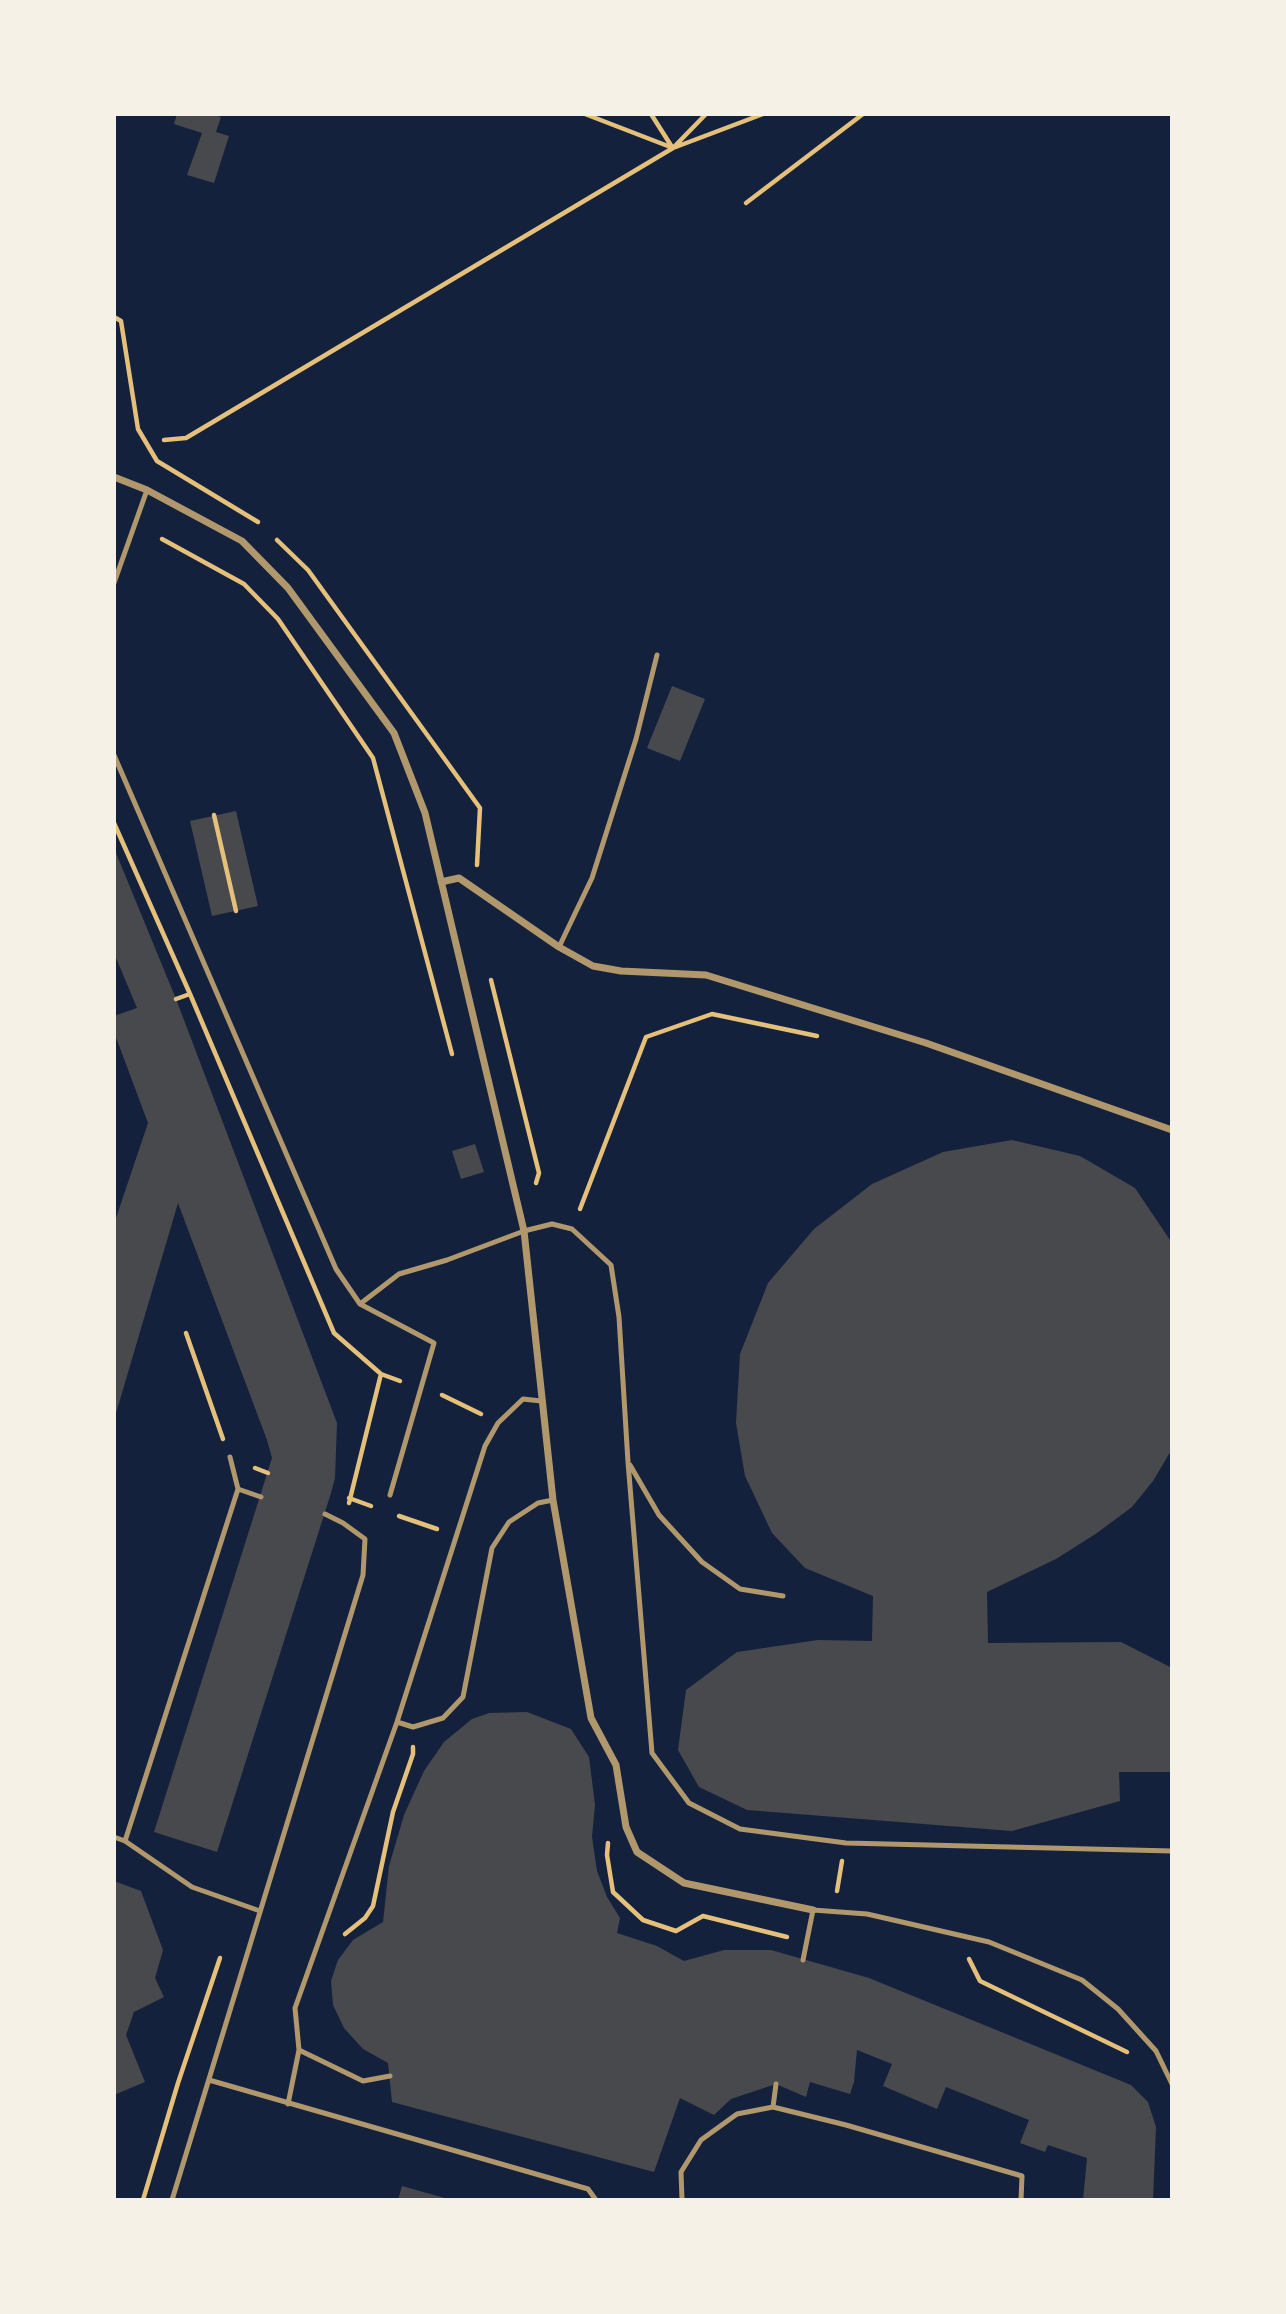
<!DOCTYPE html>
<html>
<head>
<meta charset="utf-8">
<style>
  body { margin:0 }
  #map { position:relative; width:1286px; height:2314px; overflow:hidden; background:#14213d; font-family:Roboto,sans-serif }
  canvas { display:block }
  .frame { position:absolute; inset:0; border:116px solid #f6f1e7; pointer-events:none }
</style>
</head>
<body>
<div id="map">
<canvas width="1286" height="2314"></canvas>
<div class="frame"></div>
</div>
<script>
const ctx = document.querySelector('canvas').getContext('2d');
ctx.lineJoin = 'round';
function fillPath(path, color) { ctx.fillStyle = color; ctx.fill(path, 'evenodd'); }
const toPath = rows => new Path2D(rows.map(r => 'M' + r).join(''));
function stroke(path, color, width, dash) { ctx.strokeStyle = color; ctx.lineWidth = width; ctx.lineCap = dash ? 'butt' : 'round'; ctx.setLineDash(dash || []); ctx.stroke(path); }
fillPath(toPath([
  [177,114,210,114,221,117,216,132,229,136,214,183,187,175,202,133,174,124],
  [672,686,705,699,680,761,647,748],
  [236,811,258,906,212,916,190,821],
  [114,848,176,999,337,1423,335,1478,331,1493,217,1852,154,1832,272,1458,267,1440,178,1203,114,1420,114,1224,148,1123,114,1032,114,1016,137,1008,114,953],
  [1012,1140,1080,1156,1135,1188,1170,1240,1172,1247,1172,1449,1153,1481,1132,1507,1097,1533,1056,1559,987,1592,988,1643,1121,1642,1172,1668,1172,1772,1119,1772,1120,1801,1012,1831,747,1810,699,1787,678,1750,686,1690,737,1652,818,1640,872,1641,873,1596,805,1568,772,1533,745,1476,736,1423,740,1354,768,1283,814,1229,872,1184,943,1152],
  [475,1144,484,1172,461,1179,452,1151],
  [527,1712,571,1729,589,1757,595,1805,592,1837,597,1871,607,1897,620,1918,617,1933,657,1946,684,1961,724,1950,771,1950,869,1978,1131,2085,1148,2102,1156,2127,1153,2200,1083,2200,1087,2158,1048,2145,1045,2152,1020,2143,1029,2120,946,2087,937,2109,883,2086,892,2064,857,2050,854,2082,850,2094,810,2082,806,2097,776,2084,731,2099,714,2115,680,2098,654,2172,392,2102,388,2063,363,2049,344,2028,333,2005,331,1981,338,1960,353,1940,383,1922,389,1866,404,1815,424,1771,444,1742,472,1719,489,1713],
  [114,1881,141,1891,163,1950,155,1978,164,1997,134,2012,126,2035,145,2082,114,2095],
  [402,2186,448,2199,448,2200,398,2200]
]), '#48494c');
stroke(toPath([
  [585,114,673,148,763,114],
  [651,114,672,147],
  [746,203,863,114],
  [114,317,121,321,138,429,157,461,258,522],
  [164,440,186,438,673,148,706,114],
  [162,539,244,584,278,619,373,758,452,1054],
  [277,540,308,570,480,808,477,865],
  [214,815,236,911],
  [114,823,190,994,334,1333,381,1374,349,1503],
  [491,980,539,1173,536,1183],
  [176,999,190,994],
  [580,1209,646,1037,712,1014,817,1036],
  [186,1333,223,1439],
  [381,1374,400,1381],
  [442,1395,481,1414],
  [255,1468,268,1473],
  [349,1498,371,1506],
  [399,1516,437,1529],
  [608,1843,607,1855,613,1892,643,1920,676,1931,703,1916,787,1937],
  [837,1891,842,1861],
  [345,1934,365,1918,373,1906,393,1812,413,1754,413,1747],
  [969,1959,980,1981,1127,2052],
  [143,2200,178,2083,220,1958]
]), '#e5c07b', 4.5);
stroke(toPath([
  [114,583,147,490],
  [114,755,336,1269,360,1304,434,1343,390,1495],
  [559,947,592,878,636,739,657,655],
  [360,1304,399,1274,447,1260,524,1231,552,1224,572,1229,611,1265,619,1317,628,1462,652,1753,689,1803,740,1829,846,1843,1172,1851],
  [230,1457,238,1489,261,1497],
  [630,1465,659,1515,702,1562,740,1589,783,1596],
  [397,1722,413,1727,443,1718,463,1697,492,1548,509,1522,538,1503,553,1500],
  [114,1837,125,1841,192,1887,260,1911],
  [125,1841,238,1489],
  [803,1960,813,1910,867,1914,989,1942,1082,1980,1118,2009,1156,2051,1172,2084],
  [390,2076,363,2081,299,2050,295,2008,397,1722,485,1446,498,1423,523,1399,541,1401],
  [209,2080,588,2189,596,2200],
  [288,2104,299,2050],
  [773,2107,776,2084],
  [172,2200,363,1575,365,1539,343,1523,325,1514],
  [682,2200,681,2172,701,2140,737,2114,773,2107,846,2125,1022,2176,1021,2200]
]), '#b1986c', 5);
stroke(toPath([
  [114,477,147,490,242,541,288,588,394,733,425,813,524,1231,553,1500,591,1718,616,1765,626,1827,637,1852,684,1883,813,1910],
  [441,882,459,878,559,947,593,966,621,971,706,975,926,1043,1172,1130]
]), '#b1986c', 7);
</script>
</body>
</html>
